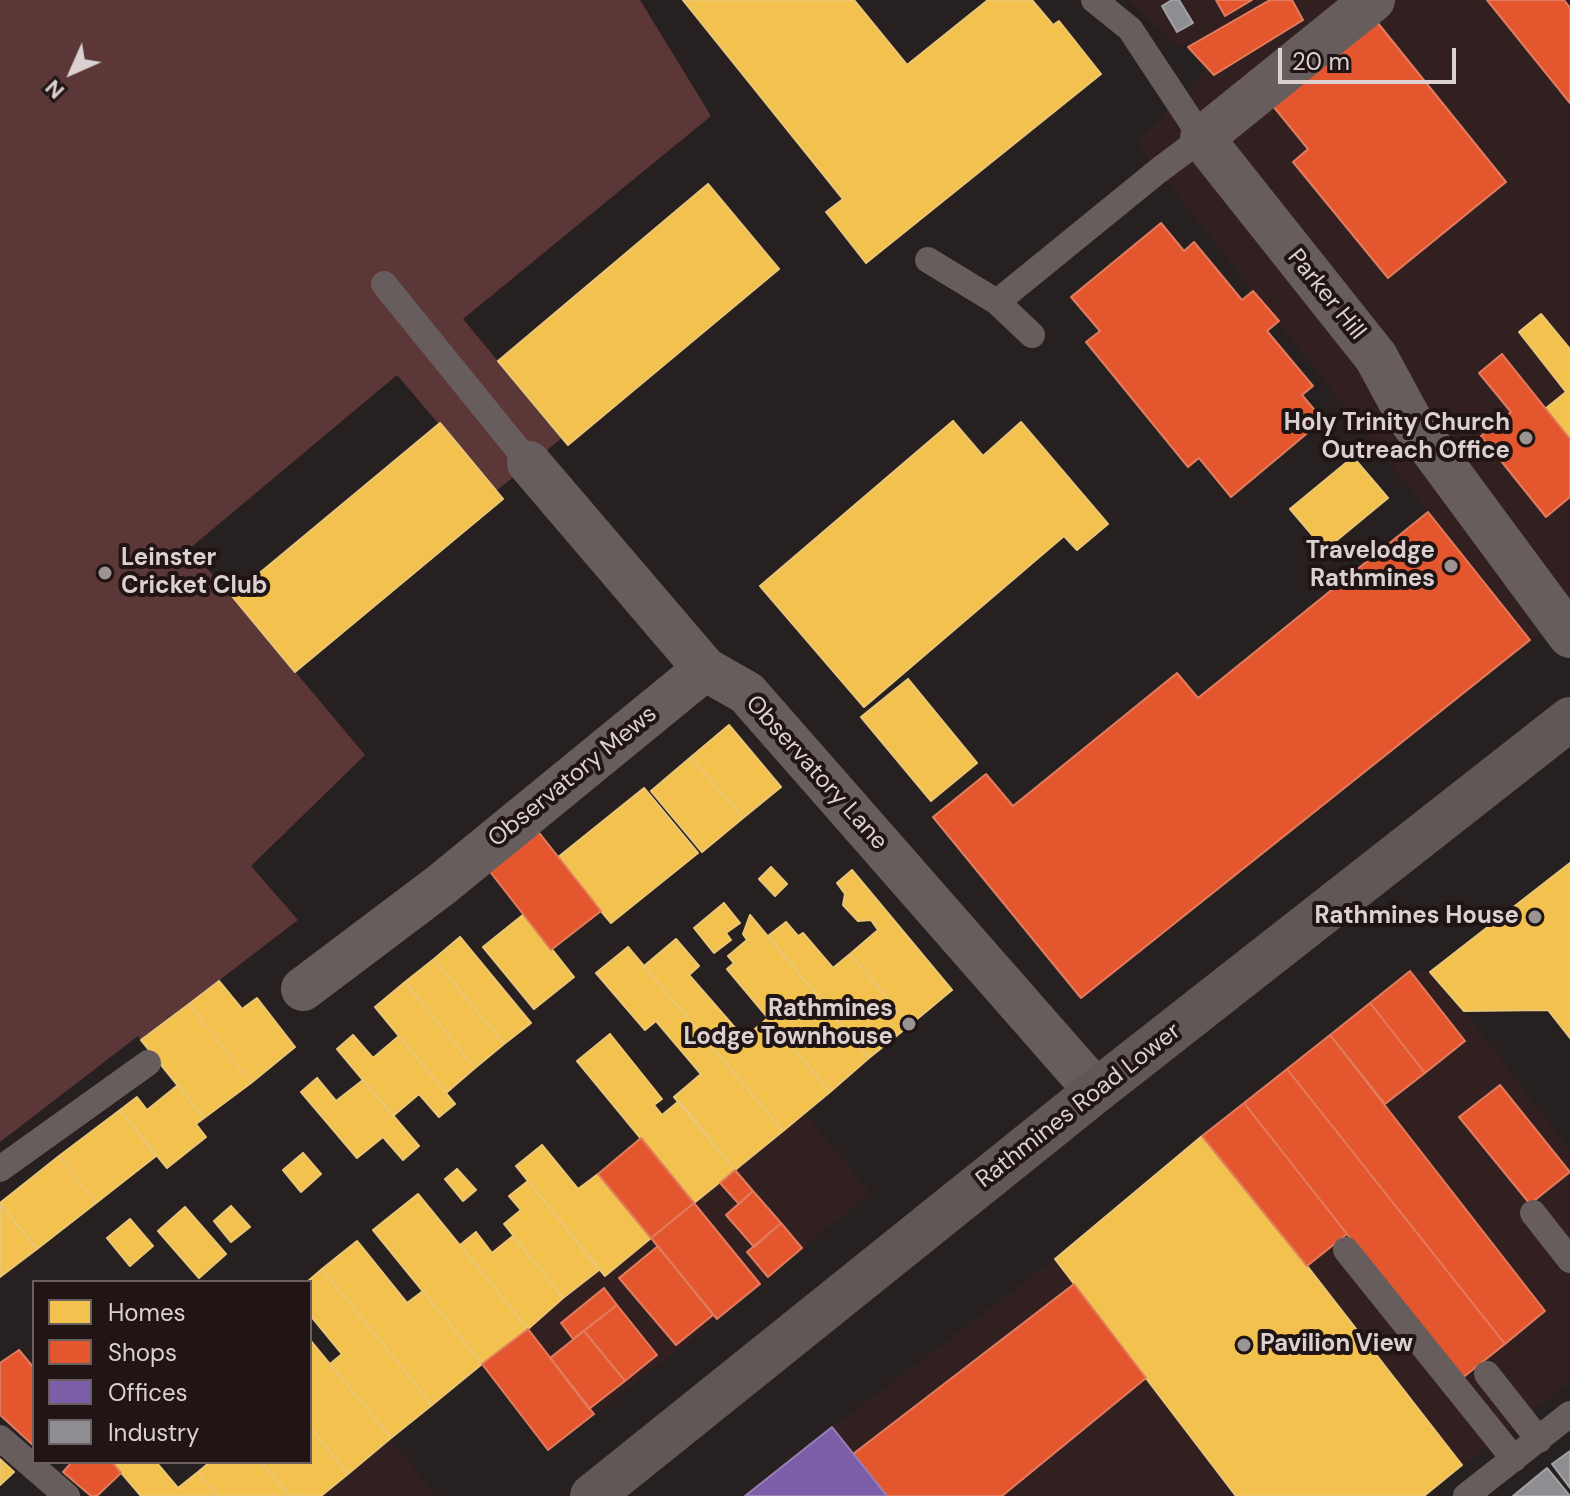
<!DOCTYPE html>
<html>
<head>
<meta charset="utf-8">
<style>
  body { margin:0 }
  #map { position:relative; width:1570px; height:1496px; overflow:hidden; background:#272020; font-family:"DM Sans",sans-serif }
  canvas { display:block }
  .legend { position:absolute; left:32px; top:1280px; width:280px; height:184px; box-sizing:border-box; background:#201414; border:2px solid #6b6060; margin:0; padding:10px 14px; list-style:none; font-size:24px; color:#dbd1d1 }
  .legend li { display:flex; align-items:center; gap:16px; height:40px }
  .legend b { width:40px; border:2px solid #6b6060 }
  .north { position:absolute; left:32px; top:32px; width:80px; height:80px; -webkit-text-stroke:6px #201414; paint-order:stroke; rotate:225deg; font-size:22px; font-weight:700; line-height:32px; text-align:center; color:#dbd1d1 }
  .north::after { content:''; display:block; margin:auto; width:28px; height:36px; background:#dbd1d1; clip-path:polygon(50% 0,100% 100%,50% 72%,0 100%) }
  .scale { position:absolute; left:1278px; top:48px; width:178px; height:36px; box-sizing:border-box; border:4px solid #dbd1d1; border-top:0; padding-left:10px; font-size:24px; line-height:28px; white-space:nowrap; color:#dbd1d1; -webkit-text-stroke:6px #201414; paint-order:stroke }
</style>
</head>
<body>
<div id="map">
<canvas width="1570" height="1496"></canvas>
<ul class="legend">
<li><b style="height:22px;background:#f2c14e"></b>Homes</li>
<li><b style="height:22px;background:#e4572e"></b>Shops</li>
<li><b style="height:22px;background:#7b5ea7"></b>Offices</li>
<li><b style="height:22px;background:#8d8d92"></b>Industry</li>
</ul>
<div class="north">N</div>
<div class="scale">20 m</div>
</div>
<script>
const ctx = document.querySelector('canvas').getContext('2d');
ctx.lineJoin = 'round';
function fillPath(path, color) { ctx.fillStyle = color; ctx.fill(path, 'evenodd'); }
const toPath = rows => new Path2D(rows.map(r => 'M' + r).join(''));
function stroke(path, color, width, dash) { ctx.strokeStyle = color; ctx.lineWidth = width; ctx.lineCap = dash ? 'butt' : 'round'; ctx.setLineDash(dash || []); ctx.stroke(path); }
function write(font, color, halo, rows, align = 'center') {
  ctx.font = font + ' "DM Sans",sans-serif'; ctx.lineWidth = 8; ctx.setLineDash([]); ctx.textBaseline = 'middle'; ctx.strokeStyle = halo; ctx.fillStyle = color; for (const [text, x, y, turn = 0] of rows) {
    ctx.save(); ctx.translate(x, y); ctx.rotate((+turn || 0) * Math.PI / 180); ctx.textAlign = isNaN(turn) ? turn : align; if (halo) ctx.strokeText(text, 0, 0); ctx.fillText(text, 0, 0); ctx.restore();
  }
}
fillPath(toPath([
  [1127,0,1570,0,1570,615,1530,640,1158,171,1137,142,1208,69,1188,47,1187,40,1179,48],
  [1410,971,1430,972,1464,1011,1570,1150,1570,1382,1424,1496,746,1496,832,1427,1055,1259,1202,1136],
  [753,1050,870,1193,717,1319,548,1450,423,1291,552,1211,516,1166,542,1145,579,1189],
  [310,1340,436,1496,141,1496,112,1462,156,1462,178,1488,210,1462,310,1462]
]), '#322020');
fillPath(toPath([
  [0,0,640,0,711,116,463,319,562,438,496,491,397,375,189,549,232,596,365,755,251,866,298,920,141,1040,138,1036,0,1142]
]), '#5c3738');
const homes = toPath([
  [683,0,854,0,907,65,988,0,1032,0,1053,25,1059,21,1101,74,866,263,826,212,843,199,683,0],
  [708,184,779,269,568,445,498,361,708,184],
  [1541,314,1570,349,1570,439,1545,409,1566,392,1519,332,1541,314],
  [953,421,983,456,1021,422,1108,524,1077,550,1064,536,864,707,760,586,953,421],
  [440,423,503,499,295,672,232,596,440,423],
  [1353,457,1388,498,1325,550,1290,509,1353,457],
  [908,679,977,763,931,801,861,717,908,679],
  [729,725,781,787,743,818,691,757,729,725],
  [691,757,743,818,702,852,651,791,691,757],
  [644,788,698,853,611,923,557,858,644,788],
  [1570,863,1570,1038,1548,1010,1464,1011,1430,972,1570,863],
  [771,867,787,884,775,896,759,879,771,867],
  [852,870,952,990,910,1025,850,954,878,930,871,920,858,921,843,905,845,894,837,883,852,870],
  [724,903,740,923,726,933,731,940,714,953,694,928,724,903],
  [524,914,574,977,534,1009,483,947,524,914],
  [750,915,869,1058,830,1092,727,969,734,963,728,956,747,940,743,934,750,915],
  [786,922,798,936,803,933,833,968,850,954,910,1025,869,1058,768,936,786,922],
  [460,937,531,1023,504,1044,434,959,460,937],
  [676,939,699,966,689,975,744,1038,768,1018,830,1092,783,1131,644,966,676,939],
  [628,947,783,1131,735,1170,674,1097,701,1074,656,1021,645,1030,596,973,628,947],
  [434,959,504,1044,475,1068,405,982,434,959],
  [219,981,242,1009,257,998,295,1047,251,1083,189,1004,219,981],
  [405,982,475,1068,446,1093,375,1007,405,982],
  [189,1004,251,1083,204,1118,141,1040,189,1004],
  [610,1034,662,1099,654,1105,662,1115,679,1101,735,1170,694,1203,577,1061,610,1034],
  [353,1035,373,1058,399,1036,455,1104,439,1117,419,1094,393,1116,337,1049,353,1035],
  [317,1078,336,1101,363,1080,419,1146,403,1160,383,1137,357,1158,301,1092,317,1078],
  [178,1085,204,1118,196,1124,206,1137,167,1168,120,1110,137,1097,147,1110,178,1085],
  [120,1110,156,1156,96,1203,59,1156,120,1110],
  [1202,1136,1307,1266,1462,1465,1424,1496,1236,1496,1055,1259,1202,1136],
  [542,1145,578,1189,598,1174,651,1238,605,1276,516,1166,542,1145],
  [303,1153,321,1174,301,1192,283,1170,303,1153],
  [59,1156,96,1203,37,1249,0,1203,59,1156],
  [457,1169,476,1190,463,1201,445,1179,457,1169],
  [528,1181,599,1270,563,1298,504,1224,521,1210,509,1196,528,1181],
  [418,1194,528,1329,482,1364,373,1230,418,1194],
  [0,1204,37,1249,0,1277,0,1204],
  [231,1206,250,1227,231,1242,214,1221,231,1206],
  [185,1207,226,1254,199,1278,158,1231,185,1207],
  [130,1219,153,1246,130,1266,107,1238,130,1219],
  [476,1232,492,1253,513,1236,563,1298,528,1329,460,1245,476,1232],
  [357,1241,407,1303,423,1291,482,1364,432,1405,322,1269,357,1241],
  [322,1269,432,1405,391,1438,330,1364,342,1354,310,1315,310,1282,307,1282,322,1269],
  [310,1340,391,1438,348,1474,310,1427,310,1340],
  [310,1427,348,1474,321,1496,290,1496,261,1462,310,1462,310,1427],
  [0,1459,14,1472,0,1485,0,1459],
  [112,1462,156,1462,178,1488,198,1472,217,1496,141,1496,112,1462],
  [210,1462,261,1462,290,1496,217,1496,198,1472,210,1462]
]);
fillPath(homes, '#f2c14e');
stroke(homes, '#ebc675', 2);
const shops = toPath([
  [1216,0,1252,0,1225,16,1216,0],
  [1270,0,1292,0,1303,20,1214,75,1188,47,1270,0],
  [1487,0,1564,0,1570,8,1570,103,1487,0],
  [1377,22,1506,182,1388,278,1293,162,1308,149,1273,106,1377,22],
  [1161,223,1184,251,1194,242,1242,300,1253,291,1279,321,1267,331,1313,386,1302,395,1323,420,1231,497,1199,458,1188,467,1086,342,1100,331,1071,297,1161,223],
  [1502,354,1570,439,1570,497,1546,517,1481,436,1511,412,1479,373,1502,354],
  [1428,512,1530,640,1081,998,933,817,986,774,1013,806,1177,673,1198,698,1428,512],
  [533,825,601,911,551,950,484,864,533,825],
  [1410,971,1465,1041,1425,1073,1370,1003,1410,971],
  [1370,1003,1425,1073,1385,1104,1330,1035,1370,1003],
  [1330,1035,1545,1311,1505,1344,1287,1069,1330,1035],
  [1287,1069,1505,1344,1461,1379,1244,1103,1287,1069],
  [1500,1085,1570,1172,1530,1204,1459,1117,1500,1085],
  [1244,1103,1347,1234,1307,1266,1202,1136,1244,1103],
  [641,1138,694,1203,651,1238,598,1174,641,1138],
  [735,1170,753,1191,739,1204,720,1183,735,1170],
  [753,1191,781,1223,754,1247,726,1215,753,1191],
  [694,1203,760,1284,717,1319,651,1238,694,1203],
  [781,1223,802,1248,768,1277,747,1252,781,1223],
  [658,1246,713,1315,676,1345,619,1278,658,1246],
  [1074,1284,1146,1378,1002,1496,887,1496,853,1454,1074,1284],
  [604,1288,617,1305,573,1339,561,1323,604,1288],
  [617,1305,657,1355,625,1381,584,1331,617,1305],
  [528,1329,594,1414,548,1450,482,1364,528,1329],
  [584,1331,625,1381,589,1409,550,1358,584,1331],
  [19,1350,34,1368,34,1446,0,1415,0,1363,19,1350],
  [72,1462,112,1462,121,1473,97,1496,91,1496,63,1472,72,1462]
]);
fillPath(shops, '#e4572e');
stroke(shops, '#e17c5f', 2);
const offices = toPath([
  [832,1427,887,1496,745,1496,832,1427]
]);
fillPath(offices, '#7b5ea7');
stroke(offices, '#9880b4', 2);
const industry = toPath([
  [1172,0,1179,0,1193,23,1177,32,1162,6,1172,0],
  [1570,1451,1570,1488,1552,1464,1570,1451],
  [1547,1468,1570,1496,1513,1496,1547,1468]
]);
fillPath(industry, '#8d8d92');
stroke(industry, '#a4a1a5', 2);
stroke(toPath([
  [928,260,997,302,1032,335],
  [384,284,529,463],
  [997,302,1158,171,1202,138,1130,29,1094,0],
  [0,1169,148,1063],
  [1533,1213,1570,1260],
  [1346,1250,1514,1459],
  [1487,1374,1539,1440],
  [0,1438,67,1496],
  [1466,1496,1570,1414]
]), '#685d5d', 26);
stroke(toPath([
  [1373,0,1202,138,1376,357,1409,418,1570,636],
  [529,463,705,669,747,693,1096,1091],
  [303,989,441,885,705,669]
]), '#685d5d', 44);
stroke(toPath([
  [592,1496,1096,1091,1570,719]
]), '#615757', 44);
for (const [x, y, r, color] of [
  [1526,438,8,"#9c9393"],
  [1451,566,8,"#9c9393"],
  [105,573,8,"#9c9393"],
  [1535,917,8,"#9c9393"],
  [909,1024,8,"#9c9393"],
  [1244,1345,8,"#9c9393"]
]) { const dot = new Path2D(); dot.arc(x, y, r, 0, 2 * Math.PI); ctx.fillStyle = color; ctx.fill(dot); stroke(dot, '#201414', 3); }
write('24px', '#dbd1d1', '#201414', [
  ["Parker Hill",1326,295,51],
  ["Observatory Lane",816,773,48],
  ["Observatory Mews",573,777,-39],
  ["Rathmines Road Lower",1079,1106,-38]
]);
write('bold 24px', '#dbd1d1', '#201414', [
  ["Holy Trinity Church",1510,424],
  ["Outreach Office",1510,452],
  ["Travelodge",1435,552],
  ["Rathmines",1435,580],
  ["Leinster",121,559,"left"],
  ["Cricket Club",121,587,"left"],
  ["Rathmines House",1519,917],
  ["Rathmines",893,1010],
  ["Lodge Townhouse",893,1038],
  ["Pavilion View",1260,1345,"left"]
], 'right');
</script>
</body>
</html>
